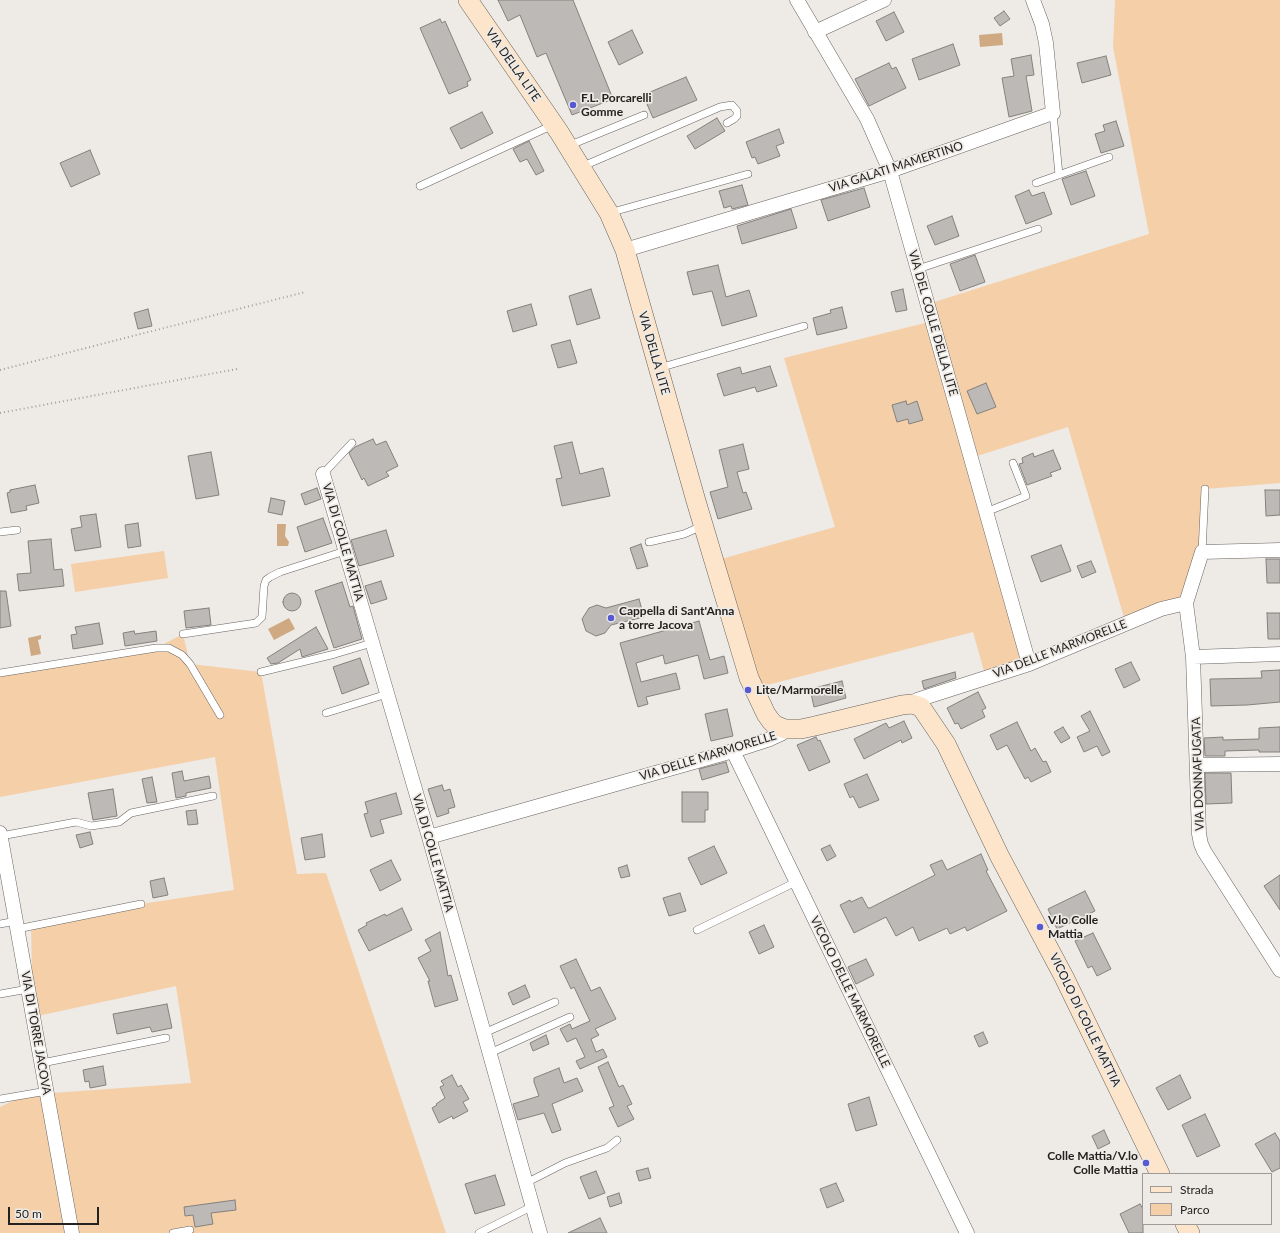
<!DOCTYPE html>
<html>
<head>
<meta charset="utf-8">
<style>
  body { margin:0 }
  #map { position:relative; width:1280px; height:1233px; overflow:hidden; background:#eeeae6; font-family:Lato,sans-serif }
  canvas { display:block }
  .legend { position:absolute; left:1142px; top:1173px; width:130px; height:52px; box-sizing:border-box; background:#eeeae6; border:1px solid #9d9a97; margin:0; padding:5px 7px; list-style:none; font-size:12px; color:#242221 }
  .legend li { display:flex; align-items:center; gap:8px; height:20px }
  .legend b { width:20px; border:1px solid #9d9a97 }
  .scale { position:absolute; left:8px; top:1207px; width:91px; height:18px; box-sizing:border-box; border:2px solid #242221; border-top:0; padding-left:5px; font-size:12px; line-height:14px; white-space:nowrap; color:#242221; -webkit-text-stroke:3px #eeeae6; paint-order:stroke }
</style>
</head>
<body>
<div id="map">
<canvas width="1280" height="1233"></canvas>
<ul class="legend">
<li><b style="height:5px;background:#fce5ca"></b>Strada</li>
<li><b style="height:11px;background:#f5cfa7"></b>Parco</li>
</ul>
<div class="scale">50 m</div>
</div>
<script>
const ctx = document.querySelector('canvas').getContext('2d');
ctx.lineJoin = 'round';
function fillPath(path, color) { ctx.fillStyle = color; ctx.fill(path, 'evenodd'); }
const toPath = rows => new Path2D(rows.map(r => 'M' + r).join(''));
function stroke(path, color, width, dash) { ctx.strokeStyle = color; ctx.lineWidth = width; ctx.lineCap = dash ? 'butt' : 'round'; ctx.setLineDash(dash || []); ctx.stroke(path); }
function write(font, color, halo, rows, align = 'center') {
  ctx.font = font + ' Lato,sans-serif'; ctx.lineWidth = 3.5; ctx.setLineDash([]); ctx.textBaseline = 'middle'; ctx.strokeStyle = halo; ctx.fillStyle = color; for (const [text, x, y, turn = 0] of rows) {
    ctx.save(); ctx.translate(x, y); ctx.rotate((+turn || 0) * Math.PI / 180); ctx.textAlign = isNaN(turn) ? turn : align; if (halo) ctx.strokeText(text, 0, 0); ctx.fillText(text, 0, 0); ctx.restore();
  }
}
fillPath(toPath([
  [1115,0,1280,0,1280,483,1205,489,1202,552,1186,603,1126,624,1068,427,971,458,1029,664,986,678,973,632,748,690,714,561,835,527,784,358,933,321,928,304,1149,234,1113,47],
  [164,551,168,578,75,592,71,564],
  [183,634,190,664,261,672,297,874,326,873,446,1233,0,1233,0,1107,25,1095,191,1083,176,986,33,1017,31,926,141,904,234,890,215,757,0,797,0,673,156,648]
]), '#f5cfa7');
fillPath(toPath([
  [1002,33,1003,45,980,47,979,35],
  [277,524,286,524,285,536,289,542,288,546,277,546],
  [289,618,295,629,274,640,268,629],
  [41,635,41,639,38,640,41,654,31,656,28,638]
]), '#cfa982');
const building = toPath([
  [498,0,573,0,613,99,572,115,546,53,537,57,520,15,508,21,498,0],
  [1004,11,1010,19,1000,26,994,18,1004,11],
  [894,12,904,32,886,41,876,21,894,12],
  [440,19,442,23,445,21,471,80,467,82,468,86,449,94,420,28,440,19],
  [632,30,643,53,619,65,608,42,632,30],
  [953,44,960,65,919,80,912,59,953,44],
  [1031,55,1034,75,1026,76,1032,111,1009,117,1002,78,1014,76,1011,59,1031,55],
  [1106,56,1111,75,1082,83,1077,63,1106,56],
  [889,63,892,69,896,67,906,88,869,106,855,79,889,63],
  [686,77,697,100,653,118,643,95,686,77],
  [482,112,493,133,461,149,450,128,482,112],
  [717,118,725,131,695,149,687,136,717,118],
  [1116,121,1124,146,1101,153,1095,134,1105,131,1103,125,1116,121],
  [779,129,784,143,776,146,780,156,758,164,755,157,752,158,746,142,779,129],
  [529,141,544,171,536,175,527,159,520,162,513,149,529,141],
  [90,150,100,174,71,187,60,163,90,150],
  [1086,171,1095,196,1071,205,1062,179,1086,171],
  [742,185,748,205,732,209,731,206,724,208,719,191,742,185],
  [864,188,870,207,828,221,821,200,864,188],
  [1029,190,1032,196,1044,192,1052,214,1026,224,1015,196,1029,190],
  [791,209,797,228,742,244,737,226,791,209],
  [952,216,959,236,935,245,927,226,952,216],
  [975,255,985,282,960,291,950,264,975,255],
  [718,265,726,297,749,290,757,316,722,326,712,291,693,295,687,272,718,265],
  [591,289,600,318,577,325,569,296,591,289],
  [903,289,907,310,896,312,891,292,903,289],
  [531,304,537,325,513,332,507,311,531,304],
  [842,307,847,328,817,335,813,318,831,313,830,310,842,307],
  [148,309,152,326,138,329,134,313,148,309],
  [570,340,577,363,558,368,551,345,570,340],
  [770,366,777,386,757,392,755,387,724,396,717,374,740,367,742,374,770,366],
  [986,383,996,407,977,414,967,391,986,383],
  [906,401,907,405,917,401,923,420,909,424,908,419,897,422,892,405,906,401],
  [373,439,376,445,386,441,398,466,386,472,389,476,368,486,364,478,362,480,349,453,355,447,373,439],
  [572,442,580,474,603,468,610,496,562,506,556,479,562,478,554,446,572,442],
  [743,444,749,469,737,472,743,493,746,492,752,509,718,519,710,492,728,487,719,450,743,444],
  [1053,450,1061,469,1050,473,1052,476,1027,485,1019,464,1023,463,1022,458,1033,453,1034,457,1053,450],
  [211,452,219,495,196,499,188,456,211,452],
  [35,485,39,503,26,506,27,510,11,513,7,493,10,492,10,490,35,485],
  [317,488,321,499,305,505,301,494,317,488],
  [1265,490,1280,490,1280,515,1266,516,1265,490],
  [271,498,285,501,282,515,268,512,271,498],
  [96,514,101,547,75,551,71,529,82,527,80,516,96,514],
  [323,518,332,543,305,552,297,527,323,518],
  [138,523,141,546,128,548,125,525,138,523],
  [386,530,394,556,359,566,351,540,386,530],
  [51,539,54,570,62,569,64,586,19,591,17,574,31,573,28,541,51,539],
  [641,544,648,566,637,569,630,548,641,544],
  [1061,545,1071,571,1041,582,1031,556,1061,545],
  [1266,559,1280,559,1280,583,1267,583,1266,559],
  [1091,561,1096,572,1082,578,1077,566,1091,561],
  [381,581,387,599,371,604,365,586,381,581],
  [342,582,350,607,353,606,362,639,334,648,315,591,342,582],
  [0,591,6,591,11,626,0,628,0,591],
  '283 602a9 9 0 1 1 18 0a9 9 0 1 1-18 0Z',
  [639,599,644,617,611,625,605,633,596,636,586,631,582,619,589,608,597,605,606,608,639,599],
  [209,608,211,625,186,628,184,611,209,608],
  [1267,613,1280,613,1280,639,1268,639,1267,613],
  [699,621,710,660,724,656,728,673,704,679,698,655,665,664,663,655,636,663,641,682,676,673,680,689,646,697,648,704,638,707,620,643,699,621],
  [99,623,103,644,73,649,71,635,77,634,75,627,99,623],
  [316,627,328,649,302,657,300,649,278,663,271,664,267,658,316,627],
  [134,631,135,634,156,631,157,641,125,646,123,633,134,631],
  [360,658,369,684,342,694,333,667,360,658],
  [1131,662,1140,680,1124,688,1115,669,1131,662],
  [1280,670,1280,702,1247,705,1211,706,1210,679,1262,678,1261,671,1280,670],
  [955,672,956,678,924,689,922,681,955,672],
  [842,681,846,698,814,707,810,689,842,681],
  [978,692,986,708,982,710,985,717,961,729,958,723,955,724,947,708,978,692],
  [727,709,733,736,711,741,705,714,727,709],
  [1090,711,1110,752,1102,756,1097,746,1084,752,1077,737,1090,731,1081,716,1090,711],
  [904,721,912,738,902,743,901,740,864,759,854,739,886,723,889,728,904,721],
  [1017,722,1031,751,1035,748,1043,762,1046,761,1051,772,1031,782,1028,777,1025,779,1007,745,997,750,990,735,1017,722],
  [1063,727,1070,738,1061,743,1054,732,1063,727],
  [1280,727,1280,752,1259,752,1259,750,1225,751,1225,756,1205,756,1204,738,1223,737,1223,740,1259,739,1259,728,1280,727],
  [816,737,818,741,820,740,830,762,809,771,797,745,816,737],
  [726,762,729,772,702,780,699,769,726,762],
  [182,771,184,781,209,776,211,788,186,793,186,796,176,798,172,773,182,771],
  [1205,773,1231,773,1232,803,1206,804,1205,773],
  [867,774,879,800,859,808,853,796,850,798,844,784,867,774],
  [152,777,157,802,147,803,142,779,152,777],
  [442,785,444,791,450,789,455,807,448,809,449,813,437,817,428,789,442,785],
  [113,789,117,816,93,820,88,793,113,789],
  [682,792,708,792,708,810,705,810,705,822,682,822,682,792],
  [396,793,402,814,380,820,384,833,371,837,364,814,368,813,365,802,396,793],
  [196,810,198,824,188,825,186,811,196,810],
  [90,832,93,844,80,848,76,835,90,832],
  [322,834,325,857,305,860,301,838,322,834],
  [830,845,836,856,827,861,821,849,830,845],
  [714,846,727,873,701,885,688,858,714,846],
  [981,854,988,870,986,871,1007,911,967,931,965,927,950,934,947,928,919,941,913,927,896,936,886,917,854,933,840,905,850,900,851,902,862,897,868,908,870,908,935,875,930,865,942,860,947,870,981,854],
  [391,860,401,880,380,891,370,870,391,860],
  [627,865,630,876,621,878,618,868,627,865],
  [1280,875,1280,910,1264,886,1280,875],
  [164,878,168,895,153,898,150,881,164,878],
  [1085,891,1095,911,1057,929,1048,909,1085,891],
  [680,893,686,911,669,916,663,898,680,893],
  [402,908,412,930,369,951,358,930,367,925,366,923,385,914,386,916,402,908],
  [764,925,774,947,759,954,749,932,764,925],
  [440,932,448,976,451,975,458,1000,435,1007,428,981,430,981,418,958,431,951,425,940,440,932],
  [1093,933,1111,969,1097,976,1092,966,1088,968,1075,941,1093,933],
  [576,959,591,991,600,987,616,1019,595,1029,599,1035,591,1039,596,1052,603,1049,607,1057,580,1069,576,1061,585,1057,576,1038,567,1042,560,1029,570,1024,572,1029,590,1021,574,987,571,989,560,966,576,959],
  [866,959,874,975,856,984,848,967,866,959],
  [525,985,530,997,513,1005,508,993,525,985],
  [167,1004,172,1028,152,1032,150,1027,117,1034,113,1014,167,1004],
  [983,1032,988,1043,979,1047,974,1036,983,1032],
  [546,1035,549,1044,533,1051,530,1043,546,1035],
  [608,1062,619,1087,623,1085,632,1104,627,1106,634,1119,618,1127,609,1108,614,1106,598,1067,608,1062],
  [103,1066,106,1085,90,1088,89,1081,85,1082,83,1070,103,1066],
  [559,1068,564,1083,577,1078,583,1091,552,1104,561,1130,552,1133,544,1113,518,1120,513,1104,539,1096,534,1082,534,1078,559,1068],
  [452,1075,458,1087,461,1085,469,1099,463,1102,468,1111,453,1119,452,1116,439,1123,432,1108,437,1105,436,1104,445,1098,440,1087,444,1085,441,1081,452,1075],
  [1180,1075,1191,1098,1168,1110,1156,1088,1180,1075],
  [869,1097,877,1125,856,1131,848,1104,869,1097],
  [1205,1114,1220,1146,1197,1157,1182,1125,1205,1114],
  [1104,1130,1110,1143,1098,1149,1092,1136,1104,1130],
  [1275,1133,1280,1141,1280,1168,1272,1172,1255,1144,1275,1133],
  [648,1168,651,1178,639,1181,636,1171,648,1168],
  [596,1171,605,1193,589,1199,580,1177,596,1171],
  [495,1175,505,1205,475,1214,465,1184,495,1175],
  [836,1183,844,1201,827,1208,820,1189,836,1183],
  [619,1193,622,1203,610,1207,607,1197,619,1193],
  [235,1200,236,1210,211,1213,213,1224,195,1227,193,1215,185,1216,184,1207,235,1200],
  [1140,1204,1143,1209,1143,1233,1129,1233,1120,1214,1140,1204],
  [600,1218,607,1233,568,1233,600,1218]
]);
fillPath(building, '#bdb9b6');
stroke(building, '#84817d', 1);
const lane = toPath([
  [1053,113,1059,175],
  [568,146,644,115],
  [581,167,720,107,732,105,737,111,737,116,734,119,727,123],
  [1036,183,1109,157],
  [420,186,553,125],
  [609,213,748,174],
  [918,269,1038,229],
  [659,368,804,326],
  [323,474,352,443],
  [986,512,1026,496,1013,463],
  [0,532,17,530],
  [649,542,684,534,702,526],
  [1202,552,1205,489],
  [183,634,256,623,262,617,264,586,266,580,270,577,280,572,345,551],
  [261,672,335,654,372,643],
  [0,673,156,648,169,648,182,655,190,664,220,715],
  [326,713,387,694],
  [1,836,76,822,91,826,119,822,131,813,213,796],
  [0,924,16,921],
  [17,929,141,904],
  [697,930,796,882],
  [0,994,28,989],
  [484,1033,555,1002],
  [490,1053,570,1017],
  [42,1063,166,1038],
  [0,1099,47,1091],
  [526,1183,565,1163,607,1148,617,1140],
  [173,1233,190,1230],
  [479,1233,533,1206]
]);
const street = toPath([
  [797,0,867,119,890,171,1029,664],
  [815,32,884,0],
  [625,250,890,171,1053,113,1046,43,1042,24,1033,0],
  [323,474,429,837,540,1233],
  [1280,550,1202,552,1186,603,1193,657,1199,834,1201,844,1204,851,1280,970],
  [1193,657,1280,654],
  [912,704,917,700,1029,664,1161,609,1186,603],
  [733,751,967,1233],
  [1197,765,1280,764],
  [0,833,72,1233],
  [429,837,733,751,770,739,781,734,785,729]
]);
const secondary = toPath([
  [468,0,559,132,609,213,625,250,696,501,749,678,766,714,771,721,775,725,785,729,801,729,815,726,902,705,912,704,921,707,946,744,1000,857,1064,977,1160,1174],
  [1185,1224,1190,1233]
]);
stroke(lane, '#676461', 8);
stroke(street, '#676461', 15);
stroke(secondary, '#676461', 20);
stroke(toPath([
  [0,370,305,292],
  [0,413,237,369]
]), '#a29f9c', 2, [1, 3]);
stroke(lane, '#fff', 7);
stroke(street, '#fff', 14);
stroke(secondary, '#fce5ca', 19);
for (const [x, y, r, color] of [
  [573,105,4,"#5759d0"],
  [611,618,4,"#5759d0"],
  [748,690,4,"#5759d0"],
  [1040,927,4,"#5759d0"],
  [1146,1163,4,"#5759d0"]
]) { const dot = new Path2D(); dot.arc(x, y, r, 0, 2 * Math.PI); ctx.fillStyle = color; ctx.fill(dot); stroke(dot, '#eeeae6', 1.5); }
write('12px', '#242221', '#eeeae6', [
  ["VIA DELLA LITE",513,65,55],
  ["VIA GALATI MAMERTINO",896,167,-18],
  ["VIA DEL COLLE DELLA LITE",933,323,74],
  ["VIA DELLA LITE",654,353,74],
  ["VIA DI COLLE MATTIA",343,542,74],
  ["VIA DELLE MARMORELLE",1060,649,-21],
  ["VIA DELLE MARMORELLE",708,756,-17],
  ["VIA DONNAFUGATA",1198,774,-92],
  ["VIA DI COLLE MATTIA",433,853,74],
  ["VICOLO DELLE MARMORELLE",850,992,64],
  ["VICOLO DI COLLE MATTIA",1085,1020,64],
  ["VIA DI TORRE JACOVA",36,1033,80]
]);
write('bold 12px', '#242221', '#eeeae6', [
  ["F.L. Porcarelli",581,98],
  ["Gomme",581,112],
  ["Cappella di Sant'Anna",619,611],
  ["a torre Jacova",619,625],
  ["Lite/Marmorelle",756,690],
  ["V.lo Colle",1048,920],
  ["Mattia",1048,934],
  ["Colle Mattia/V.lo",1138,1156,"right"],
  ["Colle Mattia",1138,1170,"right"]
], 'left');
</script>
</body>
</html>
